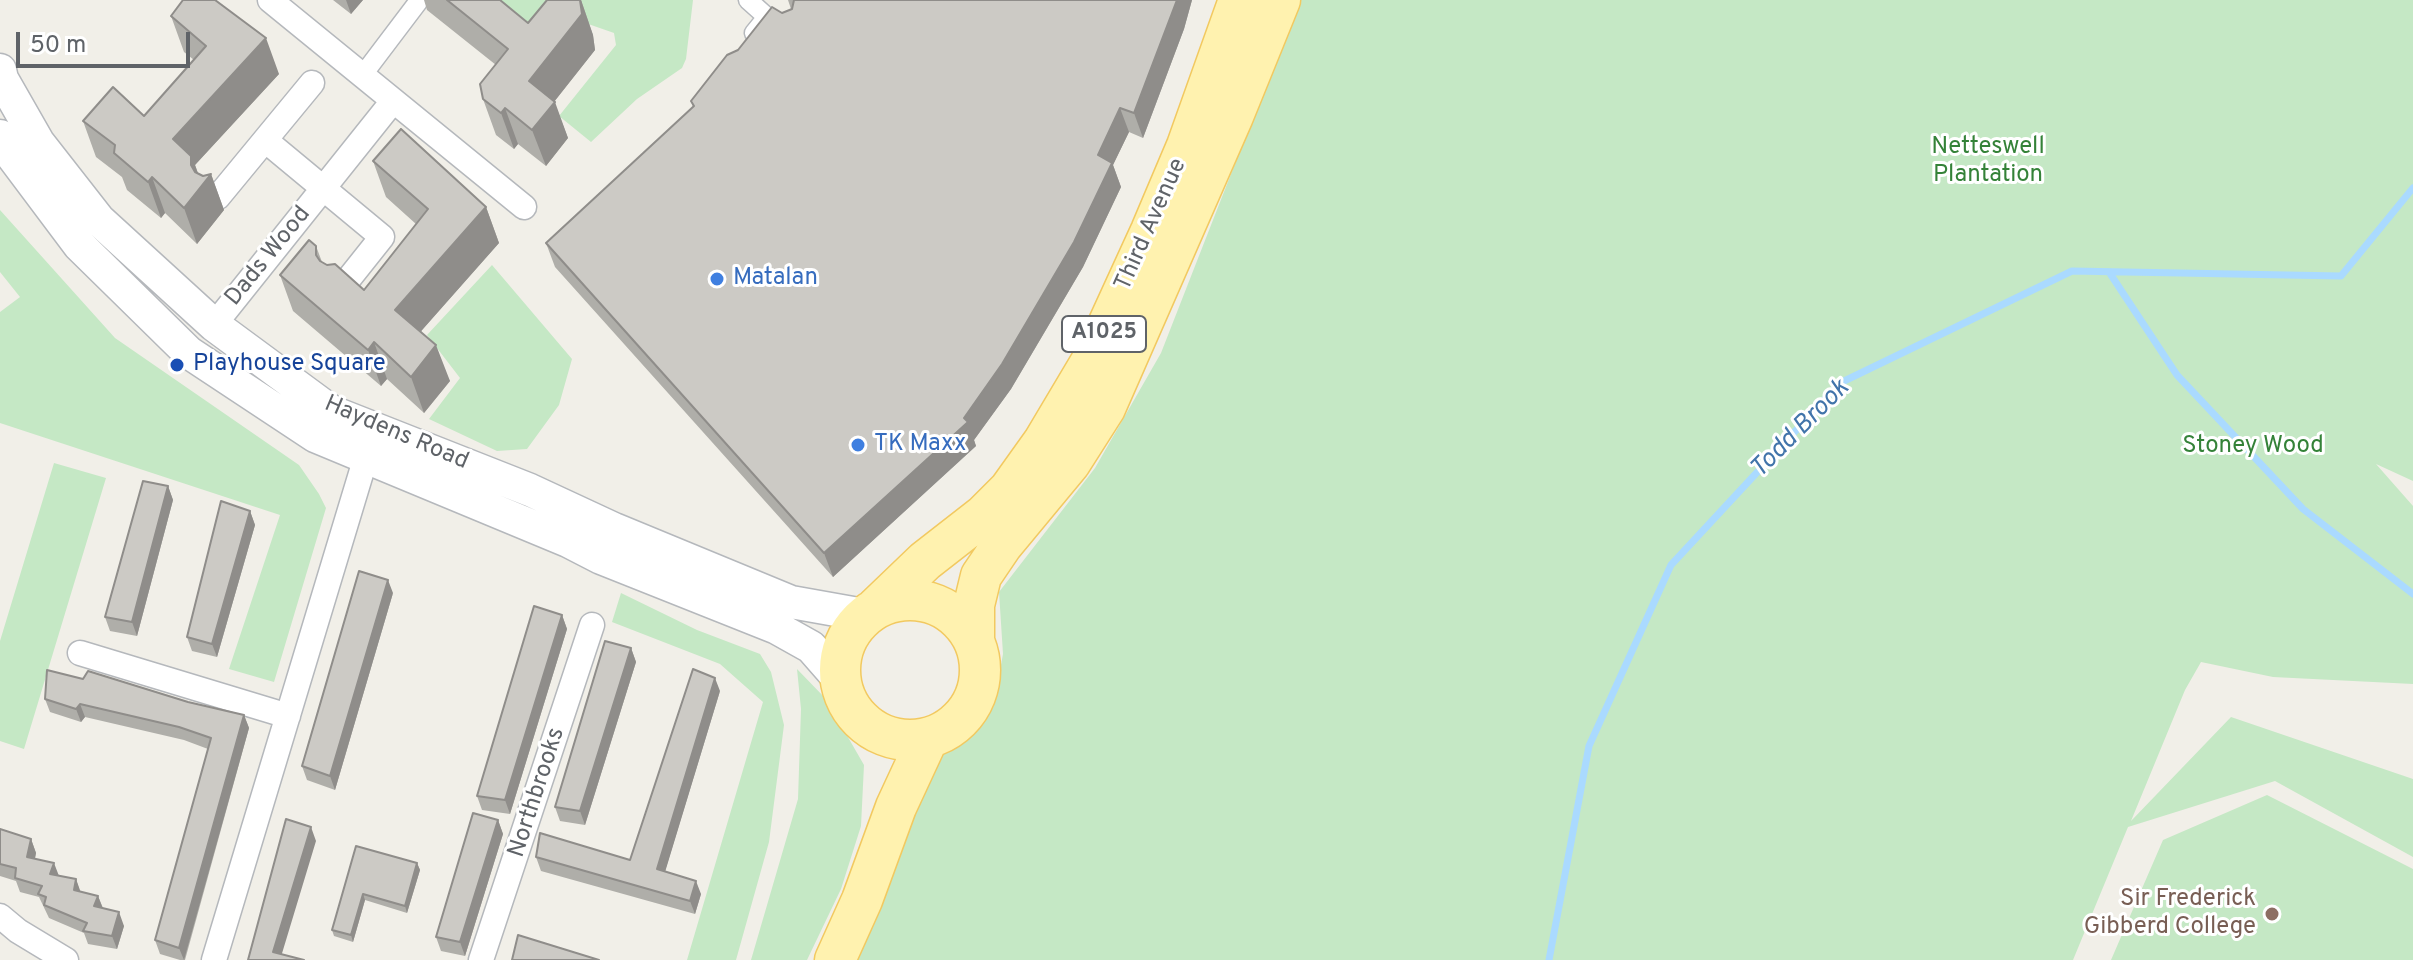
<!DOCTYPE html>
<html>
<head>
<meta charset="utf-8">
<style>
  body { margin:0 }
  #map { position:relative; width:2413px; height:960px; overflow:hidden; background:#f1efe8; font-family:Overpass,sans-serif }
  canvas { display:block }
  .scale { position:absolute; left:16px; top:32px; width:174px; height:36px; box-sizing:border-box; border:4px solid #5f6368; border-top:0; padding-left:10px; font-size:24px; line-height:28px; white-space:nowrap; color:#5f6368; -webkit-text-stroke:6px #fff; paint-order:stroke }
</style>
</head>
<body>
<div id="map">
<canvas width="2413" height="960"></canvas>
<div class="scale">50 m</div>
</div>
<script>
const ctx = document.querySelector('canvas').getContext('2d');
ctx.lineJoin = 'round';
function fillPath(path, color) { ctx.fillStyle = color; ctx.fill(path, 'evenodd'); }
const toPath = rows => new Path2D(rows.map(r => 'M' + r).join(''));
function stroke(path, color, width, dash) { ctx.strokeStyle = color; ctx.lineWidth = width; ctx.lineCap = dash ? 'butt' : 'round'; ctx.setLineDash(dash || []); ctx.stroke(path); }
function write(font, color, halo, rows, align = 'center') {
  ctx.font = font + ' Overpass,sans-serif'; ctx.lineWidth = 6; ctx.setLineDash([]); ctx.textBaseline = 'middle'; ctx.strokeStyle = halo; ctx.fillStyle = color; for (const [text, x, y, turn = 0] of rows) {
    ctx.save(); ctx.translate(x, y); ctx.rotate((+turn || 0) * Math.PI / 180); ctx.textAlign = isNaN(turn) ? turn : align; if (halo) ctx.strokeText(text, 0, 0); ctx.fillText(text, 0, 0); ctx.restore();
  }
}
fillPath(toPath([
  [468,0,693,0,686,59,682,68,637,99,591,142,559,116,616,45,614,33,574,19,542,59],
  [1299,0,2413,0,2413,481,2376,464,2413,506,2413,684,2273,677,2201,662,2185,690,2131,821,2231,717,2413,779,2413,857,2275,781,2128,827,2073,960,853,960,941,752,993,708,1003,654,999,592,1095,468,1161,353],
  [0,210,115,338,299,465,319,494,326,508,274,682,229,669,280,515,0,423,0,312,20,297,0,272],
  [492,265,572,359,559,405,527,449,497,451,429,419,460,378,427,335],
  [54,463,106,478,24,749,0,741,0,641],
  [621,593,697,630,760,654,771,672,784,725,769,842,736,960,687,960,763,702,720,664,612,622],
  [797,669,826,699,864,765,861,826,841,889,807,960,751,960,798,799,801,709],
  [2267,795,2413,869,2413,960,2111,960,2163,840]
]), '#c5e8c5');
stroke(toPath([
  [2109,272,2177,375,2303,509,2413,594],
  [1549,960,1589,746,1671,565,1840,383,2072,271,2341,276,2413,188]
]), '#aadaff', 7);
const pedestrian = toPath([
  [748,0,767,17,754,33],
  [362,76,418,2]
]);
const minor = toPath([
  [270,0,524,207],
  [265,140,382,237,343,286],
  [218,197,312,83],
  [214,325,393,101],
  [80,653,288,716],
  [0,916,18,931,66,960],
  [214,960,366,457],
  [481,960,592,625]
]);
const tertiary = toPath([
  [0,70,2,79,38,142,99,220,214,325,332,412,530,490,614,529,791,602,864,615],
  [0,136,10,153,79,245,188,352,315,436,568,541,601,558,777,628,811,647,839,679]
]);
const primary = toPath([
  '840 670a70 70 0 1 1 140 0a70 70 0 1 1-140 0Z',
  [876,608,925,561,984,515,1009,490,1044,441,1091,362,1151,231,1187,146,1239,0],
  [974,639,974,605,981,576,1002,545,1070,463,1105,408,1233,116,1280,0],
  [835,960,862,900,896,807,928,738]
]);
stroke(pedestrian, '#b5b8bc', 21);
stroke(minor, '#b5b8bc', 27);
stroke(tertiary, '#b5b8bc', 35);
stroke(primary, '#f2c960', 43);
stroke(pedestrian, '#fff', 18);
stroke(minor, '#fff', 24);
stroke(tertiary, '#fff', 32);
stroke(primary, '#fff2af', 40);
fillPath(toPath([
  [333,0,363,0,351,14],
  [424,0,500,0,528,23,581,0,593,35,595,50,554,102,568,138,546,166,518,144,514,149,496,135,483,99,496,65,427,10],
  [788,0,1192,0,1184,29,1143,138,1129,132,1113,165,1121,187,1083,267,1011,389,974,440,976,446,833,577,555,267,546,243,693,107,691,101,738,50,782,13,791,9],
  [171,16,279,74,195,165,198,173,203,176,211,174,224,210,197,244,165,213,161,218,127,190,122,177,96,157,83,121,144,116,194,60,184,52],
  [373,161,486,207,499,243,421,331,450,381,424,413,387,379,381,386,293,311,280,275,316,246,322,262,364,290,416,224,386,197],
  [168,486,173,500,137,636,110,631,105,617],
  [250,511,255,525,217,657,192,651,187,637],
  [393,593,335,790,307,780,302,766],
  [562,615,567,629,510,814,482,810,477,796],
  [631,648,636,662,585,825,560,821,555,807],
  [720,691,665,871,701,894,695,914,541,871,536,857,630,860],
  [45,699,188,702,244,715,249,728,185,960,180,960,160,954,155,940,208,749,184,740,85,717,81,722,50,712],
  [498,820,503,834,465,956,441,951,436,937],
  [0,829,31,839,36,853,35,859,59,876,76,879,80,892,98,896,103,908,124,926,117,949,88,944,84,933,49,918,39,897,20,892,16,881,0,876],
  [356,846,417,863,420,870,407,913,365,900,353,942,334,936,332,930]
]), '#afaea9');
fillPath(toPath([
  [346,0,363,0,351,14],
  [581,0,593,35,595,50,542,117,529,81],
  [1177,0,1192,0,1184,29,1143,138,1134,113],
  [266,38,279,74,195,165,202,185,211,174,224,210,197,244,184,208,173,139],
  [555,102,568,138,546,166,532,130],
  [505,108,518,144,514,149,501,113],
  [1120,108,1129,132,1113,165,1121,187,1083,267,1011,389,974,440,976,446,833,577,824,553,964,418,1098,155],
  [152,177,165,213,161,218,148,182],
  [486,207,499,243,408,346,395,310],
  [374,342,387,379,381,386,368,350],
  [436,345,450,381,424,413,411,377],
  [168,486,173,500,137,636,132,622],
  [250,511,255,525,217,657,212,644],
  [388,580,393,593,335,790,330,776],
  [562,615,567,629,510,814,505,800],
  [631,648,636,662,585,825,580,811],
  [715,678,720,691,662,882,657,869],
  [80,704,85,717,81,722,76,709],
  [244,715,249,728,184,960,179,948],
  [498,820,503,834,465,956,460,942],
  [311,827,316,841,280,960,273,952],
  [31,839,36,853,32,871,27,857],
  [54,863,59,876,50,874],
  [417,863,420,870,407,913,405,906],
  [76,879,81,893,74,890],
  [696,881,701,894,695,914,690,901],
  [363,894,365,900,353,942,351,935],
  [98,896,103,909,94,906],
  [119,912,124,926,117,949,112,936]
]), '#8f8d8a');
const building = toPath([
  [183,0,215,0,266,38,173,139,191,156,191,165,195,172,203,176,211,174,184,208,152,177,148,182,114,153,115,145,83,121,113,87,144,116,206,46,171,16,183,0],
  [447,0,500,0,528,23,547,0,580,0,582,14,529,81,555,102,532,130,505,108,501,113,483,99,480,84,508,49,447,0],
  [794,0,1177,0,1134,113,1120,108,1098,155,1112,163,1074,242,1002,364,964,418,968,422,824,553,546,243,694,106,691,101,727,55,738,50,772,7,782,13,792,9,794,0],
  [401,129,486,207,395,310,436,345,411,377,374,342,368,350,280,275,309,240,316,246,316,255,320,261,327,265,335,264,364,290,428,209,373,161,401,129],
  [143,481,168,486,132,622,105,617,143,481],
  [221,501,250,511,212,644,187,637,221,501],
  [359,571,388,580,330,776,302,766,359,571],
  [534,606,562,615,505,800,477,796,534,606],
  [605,641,631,648,580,811,555,807,605,641],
  [693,669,715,678,657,869,696,881,690,901,536,857,540,833,630,860,693,669],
  [47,670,83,679,88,671,188,702,244,715,179,948,155,940,211,738,179,727,80,704,76,709,45,699,47,670],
  [473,813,498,820,460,942,436,937,473,813],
  [286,819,311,827,273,952,304,960,248,960,286,819],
  [0,829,31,839,27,857,54,863,50,874,76,879,74,890,98,896,94,906,119,912,112,936,83,931,87,923,44,905,46,897,38,894,42,886,15,878,16,868,0,864,0,829],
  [356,846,417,863,405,906,363,894,351,935,332,930,356,846],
  [518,935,599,960,512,960,518,935]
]);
fillPath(building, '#cccac5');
stroke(building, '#8f8d8a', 2);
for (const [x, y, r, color] of [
  [717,279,8,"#3f7fe0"],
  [177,365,8,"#1a4fb4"],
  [858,445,8,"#3f7fe0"],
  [2272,914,8,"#8d6e63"]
]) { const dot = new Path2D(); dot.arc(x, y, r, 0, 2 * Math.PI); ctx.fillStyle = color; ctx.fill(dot); stroke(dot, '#fff', 3); }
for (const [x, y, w] of [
  [1104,334,84]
]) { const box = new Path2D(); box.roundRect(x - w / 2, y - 18, w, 36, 6); ctx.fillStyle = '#fff'; ctx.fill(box); stroke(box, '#5f6368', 2); }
write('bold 22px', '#5f6368', null, [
  ["A1025",1104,334]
]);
write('24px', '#348238', '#fff', [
  ["Netteswell",1988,148],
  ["Plantation",1988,176],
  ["Stoney Wood",2253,447]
]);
write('24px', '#5f6368', '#fff', [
  ["Third Avenue",1152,225,-66],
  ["Dads Wood",269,257,-51],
  ["Haydens Road",396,434,23],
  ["Northbrooks",538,793,-72]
]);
write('24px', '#366cbe', '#fff', [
  ["Matalan",733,279],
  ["TK Maxx",874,445]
], 'left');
write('24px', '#164399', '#fff', [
  ["Playhouse Square",193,365]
], 'left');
write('24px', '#785e54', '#fff', [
  ["Sir Frederick",2256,900],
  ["Gibberd College",2256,928]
], 'right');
write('italic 26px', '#4174aa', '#fff', [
  ["Todd Brook",1801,430,-45]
]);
</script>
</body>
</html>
